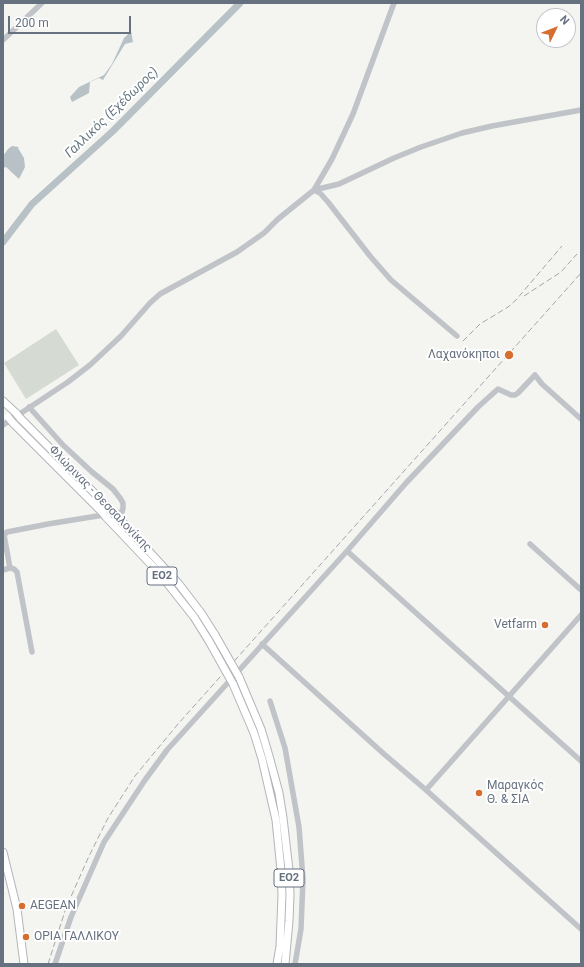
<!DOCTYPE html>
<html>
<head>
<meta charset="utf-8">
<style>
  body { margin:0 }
  #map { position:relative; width:584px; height:967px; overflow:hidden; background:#f4f5f1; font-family:Roboto,sans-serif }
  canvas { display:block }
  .frame { position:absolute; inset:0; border:4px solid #667180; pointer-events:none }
  .north { position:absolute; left:536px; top:8px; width:40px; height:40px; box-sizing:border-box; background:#fff; border:1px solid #c2c6cc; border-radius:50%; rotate:47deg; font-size:11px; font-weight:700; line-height:16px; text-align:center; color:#667180 }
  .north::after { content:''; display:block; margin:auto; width:14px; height:18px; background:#d66e30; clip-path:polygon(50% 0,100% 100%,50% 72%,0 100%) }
  .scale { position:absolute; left:8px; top:16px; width:123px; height:18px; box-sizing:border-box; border:2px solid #667180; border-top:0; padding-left:5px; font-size:12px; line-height:14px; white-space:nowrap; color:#667180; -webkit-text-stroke:3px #fff; paint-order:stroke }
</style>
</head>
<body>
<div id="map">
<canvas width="584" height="967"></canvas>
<div class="frame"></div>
<div class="north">N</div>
<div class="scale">200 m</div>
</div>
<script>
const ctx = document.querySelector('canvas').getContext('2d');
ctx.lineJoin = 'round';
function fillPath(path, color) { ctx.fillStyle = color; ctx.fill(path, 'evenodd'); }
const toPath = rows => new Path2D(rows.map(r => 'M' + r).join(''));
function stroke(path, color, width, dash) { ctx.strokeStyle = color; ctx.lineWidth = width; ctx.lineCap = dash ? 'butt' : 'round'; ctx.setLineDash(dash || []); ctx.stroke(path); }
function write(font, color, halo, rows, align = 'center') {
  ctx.font = font + ' Roboto,sans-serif'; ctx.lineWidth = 4; ctx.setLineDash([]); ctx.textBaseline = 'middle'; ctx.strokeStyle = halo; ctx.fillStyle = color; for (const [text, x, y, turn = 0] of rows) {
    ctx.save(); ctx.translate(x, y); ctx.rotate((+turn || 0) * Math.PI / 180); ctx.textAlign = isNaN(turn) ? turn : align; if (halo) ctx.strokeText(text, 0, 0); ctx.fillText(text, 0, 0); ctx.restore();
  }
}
fillPath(toPath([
  [56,329,79,365,26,399,4,363]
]), '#d5dbd3');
fillPath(toPath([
  [131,31,133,42,125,44,103,80,99,78,90,82,89,93,72,102,70,97,79,87,104,75,112,64,124,38],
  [12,146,19,147,18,148,24,158,25,167,19,179,6,167,3,168,3,156,8,149]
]), '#b8c1c6');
stroke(toPath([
  [3,242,32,204,113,131,240,3]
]), '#b8c1c6', 7);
const major = toPath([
  [3,401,16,413],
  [20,418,110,509],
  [13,423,101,511],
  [116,515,178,583,201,613,215,635],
  [106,517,160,574,194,617,209,641],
  [239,677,261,729,269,756,279,793,283,818,289,870,290,895,289,921,285,964],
  [233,684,254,733,262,759,276,820,281,870,282,895,280,946,277,964],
  [3,852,17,909,24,964]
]);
stroke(major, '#b2b5b9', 9);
stroke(toPath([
  [3,40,42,3],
  [314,190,339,184,394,158,421,147,462,133,492,126,581,110],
  [314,190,320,193,328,202,370,256,391,280,457,336],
  [3,425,68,382,90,365,121,336,150,303,160,294,237,252,264,233,278,219,314,190,332,159,353,114,394,3],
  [530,544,581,590],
  [347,551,581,761],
  [10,568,4,535,7,532,48,524,122,512,123,508,123,503,120,498,113,489,92,472,63,445,29,407],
  [3,570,10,568,14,569,17,572,32,652],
  [262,644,384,754,426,790,581,929],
  [270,701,285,748,299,827,303,879,301,929,295,964],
  [426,790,581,615],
  [55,964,71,917,104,842,145,780,167,750,347,551,406,483,478,407,498,389,511,395,515,395,518,393,535,375,542,384,581,419]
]), '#c0c3c7', 5.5);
stroke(major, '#fff', 7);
stroke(toPath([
  [524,296,561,272,577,254],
  [463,341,480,324,508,307,516,300,562,246],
  [48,964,66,908,89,856,108,818,135,776,178,724,581,273]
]), '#a2a6ab', 1, [6, 3]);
const majorBridge = toPath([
  [16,413,20,418],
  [8,417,13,423],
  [110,509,116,515],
  [101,511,106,517],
  [215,635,239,677],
  [209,641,233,684]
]);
stroke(majorBridge, '#b2b5b9', 9, []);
stroke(majorBridge, '#fff', 7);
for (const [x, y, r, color] of [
  [509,355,5,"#d66e30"],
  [545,625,4,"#d66e30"],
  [479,793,4,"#d66e30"],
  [22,906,4,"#d66e30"],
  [26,937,4,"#d66e30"]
]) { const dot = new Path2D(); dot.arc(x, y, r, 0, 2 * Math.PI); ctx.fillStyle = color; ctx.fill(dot); stroke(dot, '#fff', 1.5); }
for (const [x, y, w] of [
  [162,576,30],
  [289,878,30]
]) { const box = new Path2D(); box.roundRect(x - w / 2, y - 9, w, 18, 3); ctx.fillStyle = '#fff'; ctx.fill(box); stroke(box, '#667180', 1); }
write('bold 11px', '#667180', null, [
  ["ΕΟ2",162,576],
  ["ΕΟ2",289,878]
]);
write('12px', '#667180', '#fff', [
  ["Λαχανόκηποι",500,355,"right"],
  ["Vetfarm",537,625,"right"],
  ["Μαραγκός",487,786],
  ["Θ. & ΣΙΑ",487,800],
  ["AEGEAN",30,906],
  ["ΟΡΙΑ ΓΑΛΛΙΚΟΥ",34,937]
], 'left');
write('12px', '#667180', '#fff', [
  ["Φλώρινας - Θεσσαλονίκης",100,499,46]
]);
write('italic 13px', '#677884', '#fff', [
  ["Γαλλικός (Εχέδωρος)",112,113,-44]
]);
</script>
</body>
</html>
